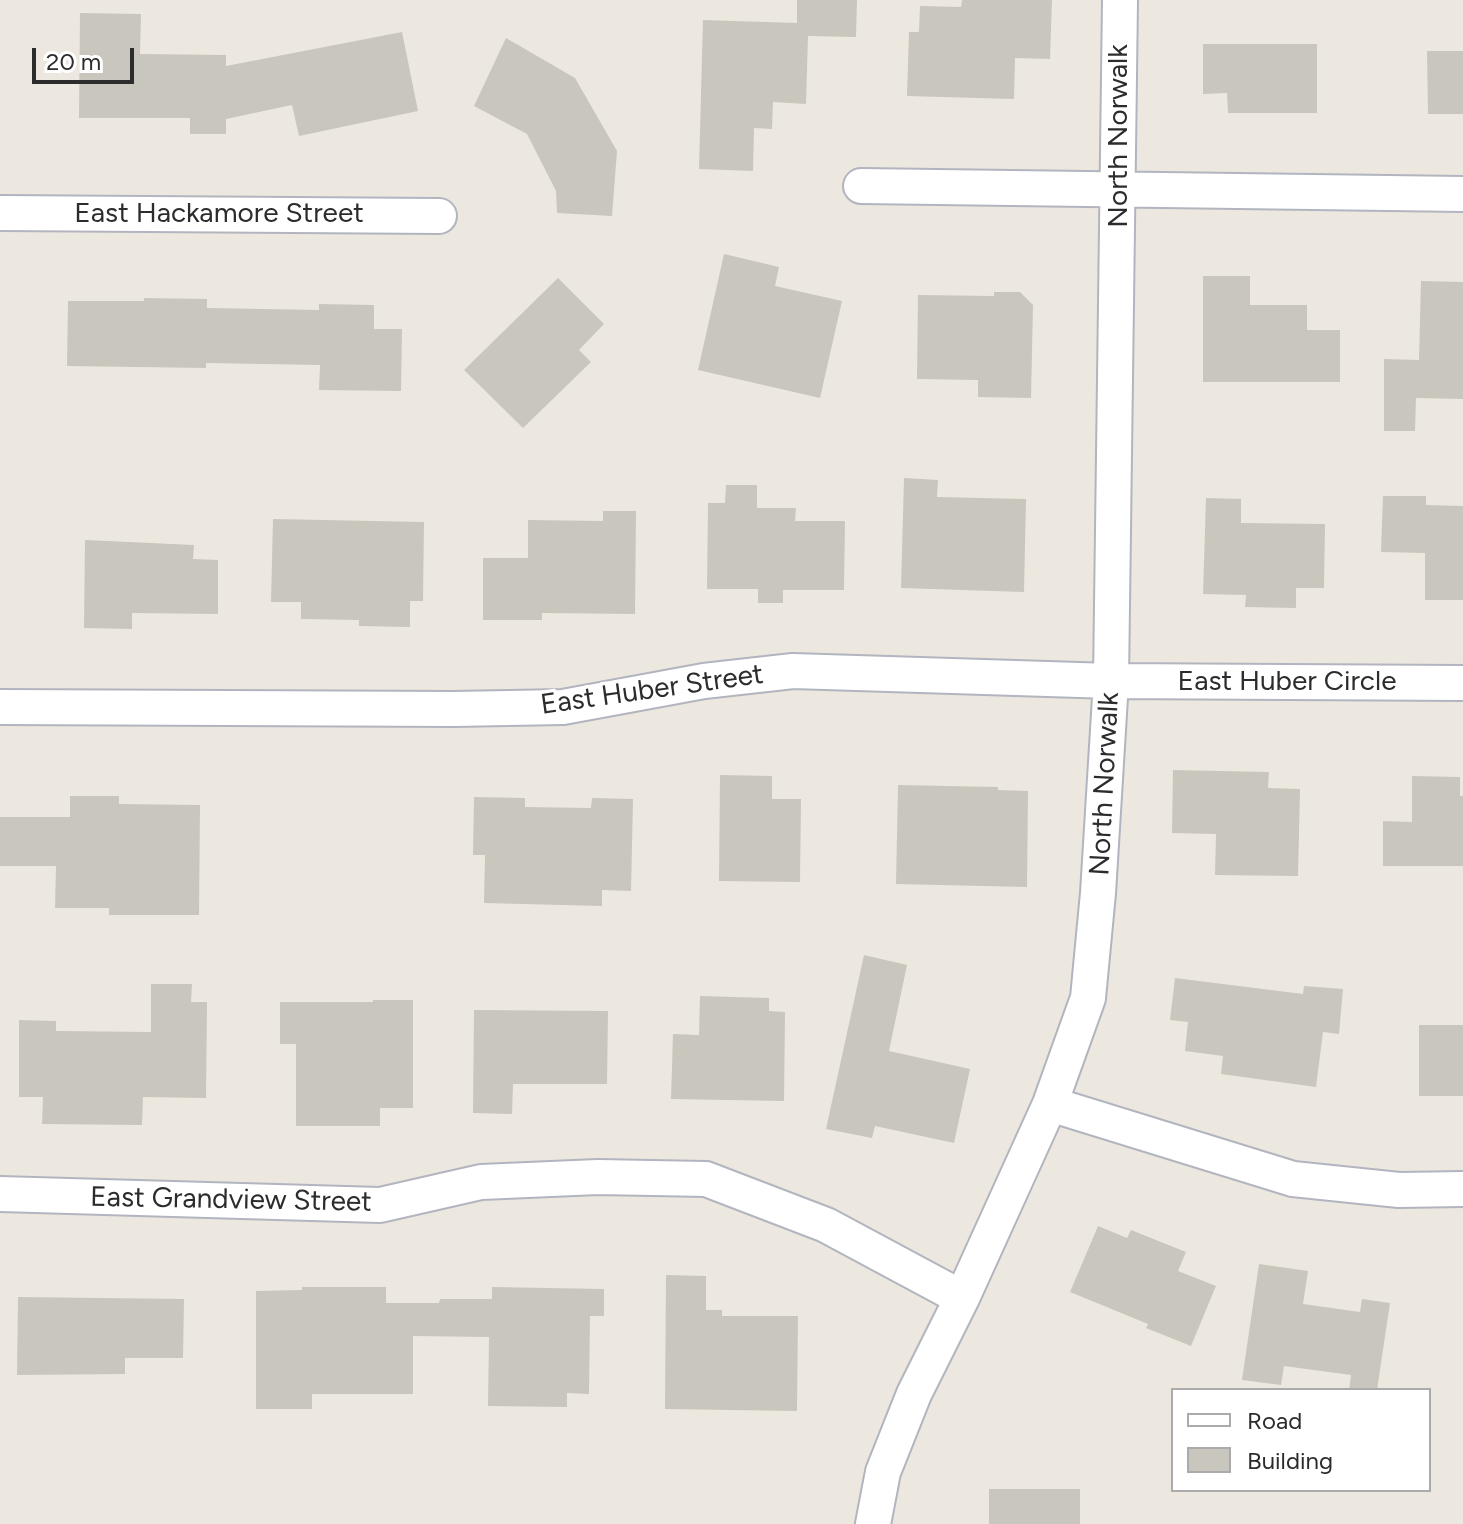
<!DOCTYPE html>
<html>
<head>
<meta charset="utf-8">
<style>
  body { margin:0 }
  #map { position:relative; width:1463px; height:1524px; overflow:hidden; background:#ede8df; font-family:Figtree,sans-serif }
  canvas { display:block }
  .legend { position:absolute; left:1171px; top:1388px; width:260px; height:104px; box-sizing:border-box; background:#fff; border:2px solid #ababab; margin:0; padding:10px 14px; list-style:none; font-size:24px; color:#2c2c2c }
  .legend li { display:flex; align-items:center; gap:16px; height:40px }
  .legend b { width:40px; border:2px solid #ababab }
  .scale { position:absolute; left:32px; top:48px; width:102px; height:36px; box-sizing:border-box; border:4px solid #2c2c2c; border-top:0; padding-left:10px; font-size:24px; line-height:28px; white-space:nowrap; color:#2c2c2c; -webkit-text-stroke:6px #fff; paint-order:stroke }
</style>
</head>
<body>
<div id="map">
<canvas width="1463" height="1524"></canvas>
<ul class="legend">
<li><b style="height:10px;background:#fff"></b>Road</li>
<li><b style="height:22px;background:#c9c6bd"></b>Building</li>
</ul>
<div class="scale">20 m</div>
</div>
<script>
const ctx = document.querySelector('canvas').getContext('2d');
ctx.lineJoin = 'round';
function fillPath(path, color) { ctx.fillStyle = color; ctx.fill(path, 'evenodd'); }
const toPath = rows => new Path2D(rows.map(r => 'M' + r).join(''));
function stroke(path, color, width, dash) { ctx.strokeStyle = color; ctx.lineWidth = width; ctx.lineCap = dash ? 'butt' : 'round'; ctx.setLineDash(dash || []); ctx.stroke(path); }
function write(font, color, halo, rows, align = 'center') {
  ctx.font = font + ' Figtree,sans-serif'; ctx.lineWidth = 7; ctx.setLineDash([]); ctx.textBaseline = 'middle'; ctx.strokeStyle = halo; ctx.fillStyle = color; for (const [text, x, y, turn = 0] of rows) {
    ctx.save(); ctx.translate(x, y); ctx.rotate((+turn || 0) * Math.PI / 180); ctx.textAlign = isNaN(turn) ? turn : align; if (halo) ctx.strokeText(text, 0, 0); ctx.fillText(text, 0, 0); ctx.restore();
  }
}
fillPath(toPath([
  [797,0,857,0,856,37,808,36,806,104,773,102,772,129,754,128,753,171,699,169,703,20,797,23],
  [962,0,1052,0,1050,59,1015,58,1014,99,907,96,909,32,919,32,920,6,961,7],
  [80,13,141,14,140,54,226,55,226,66,402,32,418,111,299,136,292,105,226,119,226,134,190,134,190,118,79,118],
  [506,38,575,78,617,151,612,216,557,213,556,191,527,134,474,106],
  [1203,44,1317,44,1317,113,1228,113,1227,93,1203,94],
  [1427,51,1463,51,1463,114,1428,114],
  [724,254,779,267,775,286,842,301,820,398,698,370],
  [1203,276,1250,276,1250,305,1307,305,1307,330,1340,330,1340,382,1203,382],
  [558,278,604,324,579,350,591,362,523,428,464,370],
  [1421,281,1463,282,1463,399,1416,398,1415,431,1384,431,1384,359,1419,360],
  [994,292,1020,292,1033,305,1031,398,978,397,978,380,917,379,918,295,994,296],
  [144,298,207,299,207,308,319,310,319,304,374,305,374,329,402,329,401,391,319,390,320,365,206,363,206,368,67,366,68,301,144,301],
  [904,478,938,480,937,497,1026,499,1024,592,901,588],
  [726,485,757,485,757,508,796,508,795,521,845,521,844,590,783,590,783,603,758,603,758,589,707,589,708,503,725,503],
  [1383,496,1426,496,1426,505,1463,506,1463,600,1425,600,1425,553,1381,552],
  [1206,498,1241,499,1241,523,1325,524,1324,588,1296,588,1296,608,1245,607,1246,595,1203,594],
  [603,511,636,511,635,614,542,613,542,620,483,620,483,558,528,558,528,520,603,521],
  [273,519,424,522,423,601,410,601,410,627,359,626,359,620,301,619,301,602,271,602],
  [85,540,194,545,193,559,218,560,218,614,132,613,132,629,84,628],
  [1173,770,1269,772,1268,788,1300,789,1298,876,1215,875,1216,834,1172,833],
  [720,775,772,776,772,799,801,799,800,882,719,881],
  [1412,776,1460,777,1460,796,1463,796,1463,866,1383,866,1383,821,1412,822],
  [898,785,998,787,998,790,1028,791,1027,887,896,884],
  [70,796,119,796,119,804,200,805,199,915,109,915,109,908,55,908,56,866,0,866,0,817,70,817],
  [474,797,525,798,525,807,591,808,592,798,633,799,631,891,602,890,602,906,484,903,485,855,473,855],
  [864,955,907,965,889,1051,970,1069,954,1143,875,1126,872,1138,826,1129],
  [1175,978,1303,994,1304,986,1343,989,1339,1034,1323,1032,1316,1087,1221,1074,1223,1056,1185,1051,1188,1022,1170,1020],
  [151,984,192,984,191,1002,207,1002,206,1098,143,1097,142,1125,42,1124,43,1097,19,1097,19,1020,56,1021,56,1031,151,1032],
  [700,996,769,998,769,1011,785,1012,784,1101,671,1099,673,1034,699,1035],
  [373,1000,413,1000,413,1108,380,1108,380,1126,296,1126,296,1044,280,1044,280,1002,373,1002],
  [474,1010,608,1011,607,1084,513,1084,512,1114,473,1113],
  [1419,1025,1463,1025,1463,1096,1419,1096],
  [1098,1226,1127,1238,1131,1230,1186,1252,1178,1271,1216,1286,1191,1346,1146,1328,1148,1324,1070,1292],
  [1259,1264,1308,1271,1303,1304,1360,1312,1362,1299,1390,1303,1377,1390,1349,1390,1351,1375,1284,1366,1281,1385,1242,1380],
  [666,1275,706,1276,706,1310,722,1310,722,1316,798,1316,797,1411,665,1409],
  [302,1287,386,1287,386,1303,439,1303,440,1299,492,1299,492,1287,604,1289,604,1316,590,1316,589,1394,567,1393,567,1407,488,1406,489,1337,413,1336,413,1394,312,1394,312,1409,256,1409,256,1291,302,1290],
  [18,1297,184,1299,183,1358,125,1358,125,1374,17,1375],
  [989,1489,1080,1489,1080,1524,989,1524]
]), '#c9c6bd');
const minor = toPath([
  [861,186,1463,194],
  [0,213,439,216],
  [0,707,454,709,563,707,704,681,793,671,1111,681,1463,683],
  [1050,1104,1293,1179,1399,1190,1463,1189],
  [0,1194,380,1205,481,1182,598,1177,706,1179,826,1225,962,1298],
  [873,1524,883,1472,914,1394,962,1298,1050,1104,1088,998,1098,893,1111,681,1120,0]
]);
stroke(minor, '#b2b5bf', 38);
stroke(minor, '#fff', 34);
write('28px', '#2c2c2c', '#fff', [
  ["North Norwalk",1119,136,-90],
  ["East Hackamore Street",219,214],
  ["East Huber Circle",1287,682],
  ["East Huber Street",652,690,-8],
  ["North Norwalk",1105,784,-87],
  ["East Grandview Street",231,1200,1]
]);
</script>
</body>
</html>
